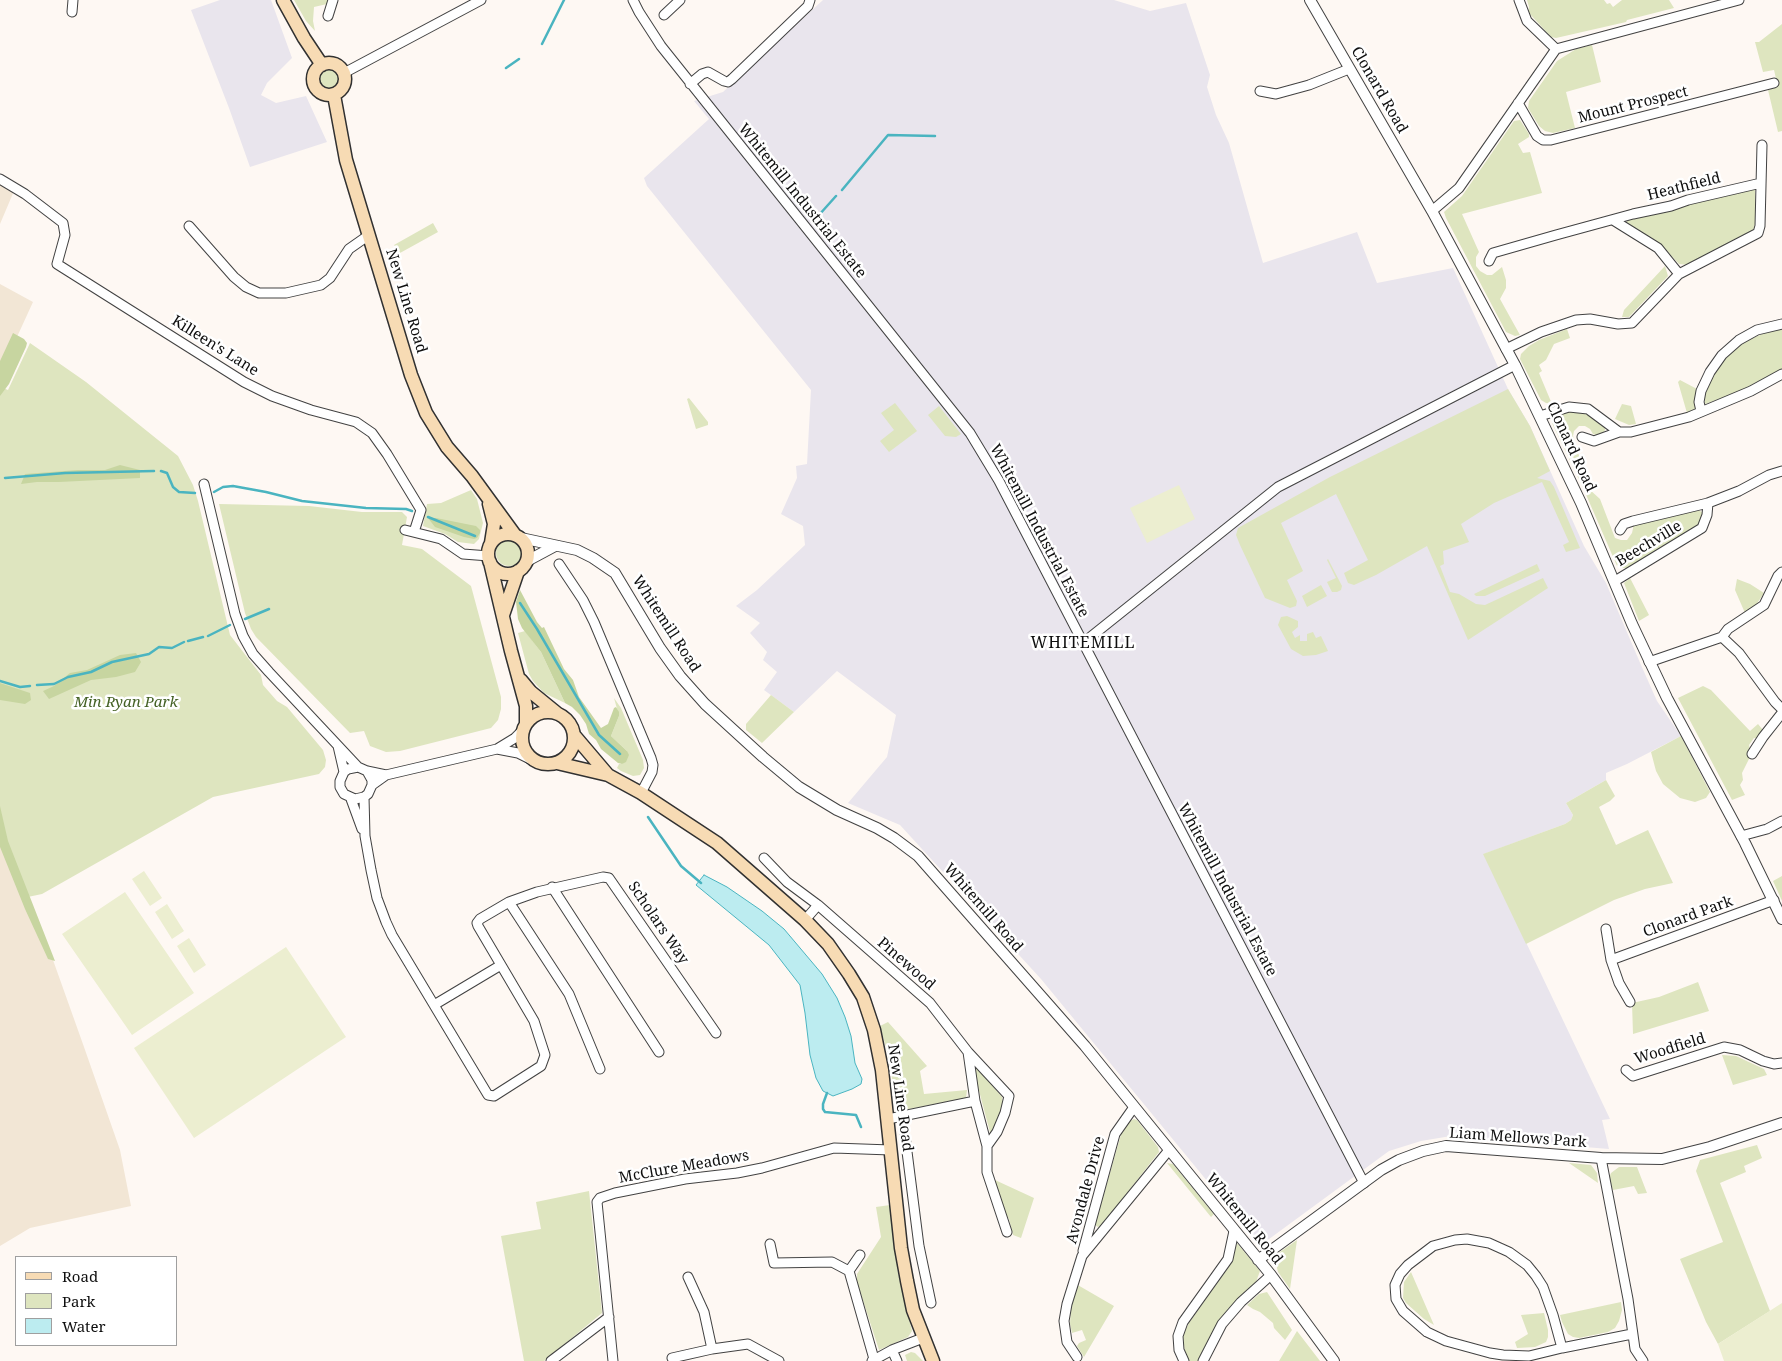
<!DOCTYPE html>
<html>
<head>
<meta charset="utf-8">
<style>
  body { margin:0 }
  #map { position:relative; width:1782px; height:1361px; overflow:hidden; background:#fef8f3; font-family:"Noto Serif",serif }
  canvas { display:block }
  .legend { position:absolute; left:15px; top:1256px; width:162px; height:90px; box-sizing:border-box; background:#fff; border:1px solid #9f9f9f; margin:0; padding:6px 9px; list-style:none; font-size:15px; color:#0f0f0f }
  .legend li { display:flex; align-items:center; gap:10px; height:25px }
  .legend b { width:25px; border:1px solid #9f9f9f }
</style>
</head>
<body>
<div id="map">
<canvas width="1782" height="1361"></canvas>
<ul class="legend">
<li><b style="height:6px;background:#f7dbb4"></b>Road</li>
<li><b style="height:14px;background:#dee5bf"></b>Park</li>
<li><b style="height:14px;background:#bcecf0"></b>Water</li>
</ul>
</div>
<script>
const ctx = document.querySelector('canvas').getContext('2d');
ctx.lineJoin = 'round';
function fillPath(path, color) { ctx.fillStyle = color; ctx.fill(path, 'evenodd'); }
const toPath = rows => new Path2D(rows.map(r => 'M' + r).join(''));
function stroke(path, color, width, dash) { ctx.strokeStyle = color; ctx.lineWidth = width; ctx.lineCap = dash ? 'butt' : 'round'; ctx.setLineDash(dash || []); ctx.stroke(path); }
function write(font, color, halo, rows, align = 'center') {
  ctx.font = font + ' "Noto Serif",serif'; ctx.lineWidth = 5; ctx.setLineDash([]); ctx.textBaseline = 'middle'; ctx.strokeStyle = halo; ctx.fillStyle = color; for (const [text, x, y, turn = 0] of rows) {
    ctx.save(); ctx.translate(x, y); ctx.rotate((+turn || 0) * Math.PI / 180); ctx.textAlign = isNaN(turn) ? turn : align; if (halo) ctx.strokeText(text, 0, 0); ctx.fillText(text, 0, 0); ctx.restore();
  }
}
fillPath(toPath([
  [220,0,271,0,292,58,267,83,261,95,276,103,306,96,327,142,250,167,229,108,191,10],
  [823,0,1114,0,1150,11,1186,3,1210,75,1207,87,1216,115,1229,143,1263,263,1357,232,1377,283,1453,268,1508,389,1530,426,1584,546,1606,583,1641,665,1657,701,1681,736,1627,764,1606,773,1606,780,1566,803,1573,815,1571,820,1565,824,1484,854,1610,1119,1602,1120,1609,1149,1451,1136,1421,1141,1389,1151,1265,1242,1254,1238,1041,979,900,825,848,803,887,757,896,715,837,671,794,712,764,690,777,672,763,660,767,652,750,633,760,623,736,606,757,590,805,545,803,526,781,514,797,478,796,466,807,464,811,390,647,186,644,178,709,119,694,101,723,92]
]), '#e9e5ed');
fillPath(toPath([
  [0,183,14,191,0,224],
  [0,284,33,302,0,374],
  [0,840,48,946,84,1047,120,1150,131,1206,30,1228,0,1246]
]), '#f2e6d5');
fillPath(toPath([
  [294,0,329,0,327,4,314,7,313,21,315,31,306,21],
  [1527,0,1604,0,1607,4,1610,3,1613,7,1622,0,1669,0,1674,8,1627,20,1626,22,1556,38,1551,37,1528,12,1529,7],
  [1782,24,1782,131,1778,132,1768,90,1778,87,1774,70,1763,72,1755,42,1759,42],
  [1592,45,1601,82,1566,92,1575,128,1553,133,1545,131,1539,126,1528,108,1529,101,1557,61,1576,49],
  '318 79a11 11 0 1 1 22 0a11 11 0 1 1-22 0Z',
  [1520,120,1529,134,1529,137,1518,144,1523,153,1530,152,1542,193,1462,214,1479,252,1476,257,1476,266,1480,271,1487,275,1492,275,1502,267,1506,280,1506,288,1500,299,1520,335,1515,336,1506,332,1446,218,1444,212,1462,196,1514,121],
  [1753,189,1755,190,1756,220,1753,231,1689,265,1679,264,1663,247,1652,238,1627,224,1627,220,1638,216,1674,210,1694,203],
  [433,223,438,232,400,253,394,245],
  [1665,266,1668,276,1629,317,1622,317,1624,310],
  [1567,329,1570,338,1554,344,1546,360,1539,365,1542,371,1539,373,1552,404,1546,403,1541,400,1520,359,1521,354,1529,346,1539,340],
  [1780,329,1782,330,1782,369,1736,393,1705,404,1704,396,1707,387,1714,374,1728,355,1746,341,1769,331],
  [30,343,86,382,178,456,193,485,198,501,230,635,261,675,263,685,277,701,287,707,323,750,326,760,325,767,319,774,213,797,42,894,23,898,0,840,0,391,1,387,8,390],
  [1680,380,1697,389,1695,409,1687,413,1678,382],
  [1508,389,1530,426,1550,471,1537,478,1550,481,1554,487,1580,548,1566,552,1563,545,1569,542,1542,482,1494,503,1461,524,1469,542,1443,551,1444,564,1440,566,1450,592,1459,594,1476,604,1485,605,1543,578,1548,588,1468,640,1427,546,1376,575,1354,585,1348,583,1344,573,1368,560,1336,494,1281,523,1303,571,1287,580,1297,601,1296,606,1290,608,1265,598,1240,545,1236,535,1238,528,1330,477],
  [689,398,708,422,708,425,696,429,687,399],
  [895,403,917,431,889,452,880,441,894,430,881,413],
  [1622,404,1631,406,1636,424,1629,425,1615,419],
  [939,406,961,434,956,437,945,436,928,415],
  [1570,411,1590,415,1606,426,1604,433,1597,435,1593,434,1590,429,1585,426,1579,426,1574,431,1573,436,1589,489,1600,499,1615,538,1621,540,1627,540,1632,533,1634,524,1698,510,1702,512,1703,515,1699,524,1629,568,1622,568,1617,566,1584,490,1552,423,1555,416,1561,413],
  [471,490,477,499,483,523,479,539,474,544,458,542,445,534,423,526,427,504,441,503],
  [219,504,309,506,362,512,402,512,407,517,402,545,422,549,471,586,501,697,501,709,498,720,491,728,400,751,386,752,370,746,364,731,350,733,256,637,251,629,245,613],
  '496 553a13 13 0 1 1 26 0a13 13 0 1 1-26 0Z',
  [1328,559,1342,586,1341,590,1337,592,1332,592,1327,582,1336,578,1327,560],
  [1537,564,1540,571,1485,596,1476,596,1474,594],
  [1630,578,1649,615,1639,621,1624,583],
  [1737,579,1750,584,1764,593,1756,605,1745,613,1735,590],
  [1321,585,1327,596,1307,607,1302,596],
  [1287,616,1298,621,1298,627,1292,632,1295,638,1300,635,1300,641,1307,641,1307,634,1313,632,1316,638,1321,636,1328,651,1316,655,1303,656,1291,649,1278,625,1281,617],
  [525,631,541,652,565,703,544,693,533,681,529,674,518,633],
  [1703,686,1711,690,1750,731,1758,724,1763,730,1757,738,1754,738,1749,745,1750,749,1747,754,1750,757,1742,773,1743,780,1740,785,1745,795,1732,800,1678,698],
  [771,695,794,712,762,743,746,730,746,724],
  [614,698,621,708,643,760,644,768,640,775,633,776,621,771,617,768,619,764,622,764,627,751,611,736,619,716],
  [1681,736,1710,792,1706,798,1695,802,1680,798,1663,784,1656,771,1651,752],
  [1606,780,1615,796,1610,801,1599,807,1616,845,1648,830,1673,883,1645,889,1614,900,1526,944,1483,854,1565,824,1571,820,1573,815,1566,803],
  [1782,876,1782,901,1773,881],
  [1698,982,1709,1011,1633,1034,1632,1003,1659,997],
  [888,1022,927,1066,920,1071,924,1094,967,1090,966,1098,898,1111,887,1051,880,1026],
  [1722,1055,1736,1056,1764,1069,1767,1075,1733,1085],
  [975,1065,1002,1097,1003,1105,991,1136,973,1068],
  [1134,1119,1137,1120,1158,1147,1159,1152,1102,1225,1098,1227,1095,1225,1122,1131,1128,1122],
  [1757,1145,1762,1158,1744,1166,1746,1172,1720,1183,1770,1311,1718,1344,1706,1322,1680,1259,1723,1242,1696,1171,1700,1160],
  [1167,1163,1173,1164,1214,1214,1211,1217],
  [1569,1163,1591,1165,1597,1173,1598,1183],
  [1619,1167,1637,1167,1647,1193,1638,1194,1634,1186,1613,1190,1609,1178,1611,1173],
  [995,1180,1034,1198,1021,1238,1013,1235,1009,1219,1004,1212],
  [589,1191,602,1313,544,1361,524,1361,501,1236,541,1229,536,1202],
  [890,1205,898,1273,912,1331,908,1337,879,1350,857,1282,857,1274,881,1237,876,1207],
  [1297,1240,1290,1289,1278,1272,1276,1264,1276,1257,1280,1252],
  [1237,1243,1260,1271,1256,1282,1229,1308,1212,1333,1198,1361,1189,1361,1185,1355,1183,1335,1189,1323,1232,1262],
  [1411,1272,1434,1325,1424,1319,1406,1303,1403,1298,1404,1282],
  [1076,1284,1114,1306,1084,1357,1077,1346,1079,1343,1086,1340,1082,1330,1072,1333,1070,1324,1071,1306],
  [1267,1292,1292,1330,1285,1340,1274,1328,1273,1323,1260,1312,1253,1309,1247,1305,1259,1294],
  [1621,1302,1622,1310,1619,1321,1615,1328,1608,1332,1579,1338,1573,1337,1568,1334,1562,1322,1560,1315],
  [1544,1313,1548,1330,1548,1337,1546,1342,1535,1347,1517,1348,1515,1342,1528,1334,1521,1315],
  [1297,1331,1320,1361,1321,1361,1279,1361],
  [911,1352,915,1353,923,1361,907,1361,905,1355]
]), '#dee5bf');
fillPath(toPath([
  [13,333,24,339,27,343,26,347,9,384,0,396,0,361],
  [120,465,140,470,140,478,59,482,37,482,21,484,25,474,78,470,105,470],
  [428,518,436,518,476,526,480,530,480,533,477,538,474,539,464,537,435,527],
  [520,590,537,622,542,628,544,627,564,669,573,680,579,697,601,728,608,724,614,708,616,707,619,712,619,716,611,736,627,751,629,755,626,762,622,764,618,763,601,749,596,740,589,734,586,724,580,715,572,707,565,703,541,652,522,628,518,619,516,602],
  [136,653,141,662,135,672,116,677,91,680,49,699,43,691,54,686,70,673,87,670,120,655],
  [0,683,30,693,31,700,25,704,0,700],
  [0,806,8,841,55,961,48,959,25,909,0,847]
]), '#c7d5a0');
fillPath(toPath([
  [1179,485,1195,519,1147,543,1130,508],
  [144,871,162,898,150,906,132,879],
  [125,892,194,993,132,1035,62,934],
  [167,904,184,931,172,939,155,912],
  [189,938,206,965,194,973,177,946],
  [286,947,346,1037,194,1138,134,1048],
  [1782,1303,1782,1361,1724,1361,1718,1344]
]), '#eceed0');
const water = toPath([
  [704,875,727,887,762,911,784,929,822,974,837,998,845,1017,851,1036,855,1063,862,1079,861,1084,852,1089,833,1096,823,1091,816,1078,810,1055,805,1013,800,985,769,945,696,885,704,875]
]);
fillPath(water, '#bcecf0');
stroke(water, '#4ab4c0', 1);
stroke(toPath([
  [542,44,564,0],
  [506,68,519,59],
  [842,190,888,135,935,136],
  [819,215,836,196],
  [161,471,167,473,173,487,179,492,195,493],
  [5,478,65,473,154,471],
  [214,492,223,487,233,486,266,492,302,501,366,508,406,509,412,511],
  [428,517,475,536],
  [520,603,537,629,599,735,620,754],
  [245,619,269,609],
  [208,636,230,625],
  [188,641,203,637],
  [0,681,20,687,30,686],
  [37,685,54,684,68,677,91,672,112,662,149,654,159,647,172,648,184,642],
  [648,817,681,866,701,883],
  [827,1093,823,1104,823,1109,825,1112,856,1115,861,1127]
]), '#4ab4c0', 2.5);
const minor = toPath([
  [633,0,639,12,661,46,970,433,999,481,1364,1183],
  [1519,0,1527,21,1556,49],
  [72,12,73,0],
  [664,15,680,0],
  [328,16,333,0],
  [344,73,481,0],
  [690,84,702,74,708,72,724,81,728,82,732,79,808,6,810,0],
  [1260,91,1276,94,1309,85,1349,69],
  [1518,103,1537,136,1543,140,1551,140,1774,83],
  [0,179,25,194,63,223,65,235,57,264,244,382,272,396,311,410,356,422,372,433,387,454,421,510,414,532],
  [1432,211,1459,188,1556,49,1739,0],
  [1613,220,1658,248,1679,274],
  [189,226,234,277,246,287,259,293,286,293,321,285,330,278,349,249,369,235],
  [1489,261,1493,253,1556,235,1633,214,1671,206,1688,200,1761,183],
  [1506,349,1541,332,1576,320,1590,319,1618,324,1632,323,1679,274,1758,233,1760,226,1762,145],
  [1701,411,1699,402,1701,391,1710,372,1722,355,1739,340,1757,330,1782,324],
  [1540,416,1569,407,1588,409,1619,432,1631,432,1689,417,1751,391,1782,374],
  [1582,437,1594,441,1619,432],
  [204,484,235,614,243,636,253,654,269,672,358,767],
  [405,530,441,539,463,554,489,556],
  [1620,530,1624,524,1633,521,1708,503],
  [559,564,583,600,594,622,651,758,653,765,652,772,641,793],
  [1615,581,1702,528,1707,515,1708,503,1739,491,1769,475,1782,471],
  [1722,637,1728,629,1764,605,1778,576,1782,572],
  [1083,643,1278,487,1515,365],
  [1649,662,1722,637,1739,653,1775,702,1782,709],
  [338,746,344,772],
  [497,749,518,753,532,760],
  [1752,754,1763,737,1782,713],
  [367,771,372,780,372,785,368,794,364,797,355,799,344,794,340,787,340,781,344,772,348,769,358,767,367,771,386,775],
  [372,785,386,775,497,749,515,738,523,730],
  [364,797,365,836,371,870,377,898,386,922,392,935,488,1095,494,1096,541,1066,545,1055,534,1021,501,965,434,1005],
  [351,799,362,829],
  [1741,836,1767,829,1782,821],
  [764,858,787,882,818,905,930,1003,968,1052,975,1101,987,1146,987,1172,1007,1232],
  [552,887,659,1052],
  [509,902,569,994,600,1069],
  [805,920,818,905],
  [1606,929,1611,960,1619,983,1630,1002],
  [1611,960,1774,900],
  [501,965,478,926,477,923,480,919,509,902,537,892,603,877,609,878,716,1033],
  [968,1052,1009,1096,1005,1113,997,1132,987,1146],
  [1626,1070,1633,1076,1724,1047,1740,1050,1763,1061,1774,1064,1782,1063],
  [888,1119,975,1101],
  [905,1136,919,1246,931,1303],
  [1601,1158,1628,1299,1635,1349,1643,1361],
  [770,1244,774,1263,832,1262,849,1271,874,1359],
  [1083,1251,1115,1134,1134,1107],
  [849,1271,860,1255],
  [688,1277,704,1312,712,1349],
  [1562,1348,1553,1315,1543,1287,1536,1276,1527,1265,1509,1252,1489,1243,1467,1239,1455,1240,1433,1246,1408,1265,1400,1274,1395,1285,1396,1299,1403,1311,1427,1332,1446,1341,1490,1353,1503,1355,1529,1356,1562,1348,1632,1334],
  [892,1350,897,1361],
  [1077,1357,1067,1342,1064,1321,1067,1304,1082,1256,1169,1150],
  [672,1358,712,1349,748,1344,779,1361],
  [551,1361,609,1317],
  [613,1361,597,1202,600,1198,615,1193,685,1179,737,1173,762,1168,834,1148,891,1150],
  [872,1361,892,1350,923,1338],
  [1184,1361,1179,1350,1178,1336,1183,1322,1228,1259,1234,1231],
  [1203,1361,1222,1324,1241,1302,1271,1275]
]);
const tertiary = toPath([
  [1310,0,1432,211,1515,365,1581,503,1632,624,1667,698,1745,843,1782,919],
  [521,538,577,550,593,558,615,573,660,648,680,676,705,704,763,757,799,787,837,810,877,828,894,838,918,856,1085,1046,1271,1275,1334,1361],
  [527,561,555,546],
  [1258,1260,1381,1170,1399,1160,1423,1151,1446,1146,1601,1158,1662,1159,1710,1147,1782,1123]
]);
const secondary = toPath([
  [283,0,304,38,322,65],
  '313 79a16 16 0 1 1 32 0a16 16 0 1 1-32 0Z',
  [334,95,346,160,411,375,426,413,447,447,472,476,515,535],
  [489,504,494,524,491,543],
  '488 554a20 20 0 1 1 40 0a20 20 0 1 1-40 0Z',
  [490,562,511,651,526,706,526,723],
  [503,615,518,571],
  [521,680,531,692,558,714],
  '522 738a26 26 0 1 1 52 0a26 26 0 1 1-52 0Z',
  [574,735,608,775],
  [557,763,608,775,641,793,717,843,805,920,828,944,849,974,863,997,874,1030,882,1070,901,1248,907,1281,913,1310,933,1361]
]);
stroke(minor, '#424242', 11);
stroke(tertiary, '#424242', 12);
stroke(secondary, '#313131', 15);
stroke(minor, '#fff', 9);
stroke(tertiary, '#fff', 10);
stroke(secondary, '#f7dbb4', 12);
write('15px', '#0f0f0f', '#fff', [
  ["Clonard Road",1379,90,60],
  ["Mount Prospect",1633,105,-14],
  ["Heathfield",1684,187,-14],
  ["Whitemill Industrial Estate",802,201,51],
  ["New Line Road",406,301,73],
  ["Killeen's Lane",215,346,32],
  ["Clonard Road",1571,447,65],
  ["Whitemill Industrial Estate",1039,531,62],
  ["Beechville",1649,544,-31],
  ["Whitemill Road",666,624,57],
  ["Whitemill Industrial Estate",1227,890,62],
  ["Whitemill Road",983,908,49],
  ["Clonard Park",1688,917,-20],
  ["Scholars Way",658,923,56],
  ["Pinewood",906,964,41],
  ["Woodfield",1670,1049,-17],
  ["New Line Road",900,1098,82],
  ["Liam Mellows Park",1518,1138,4],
  ["McClure Meadows",684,1167,-10],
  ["Avondale Drive",1086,1190,-75],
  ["Whitemill Road",1244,1219,51]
]);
write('italic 15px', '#446125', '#fff', [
  ["Min Ryan Park",126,703]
]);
ctx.letterSpacing = '1px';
write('16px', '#0f0f0f', '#fff', [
  ["WHITEMILL",1083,643]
]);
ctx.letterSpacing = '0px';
</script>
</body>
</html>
